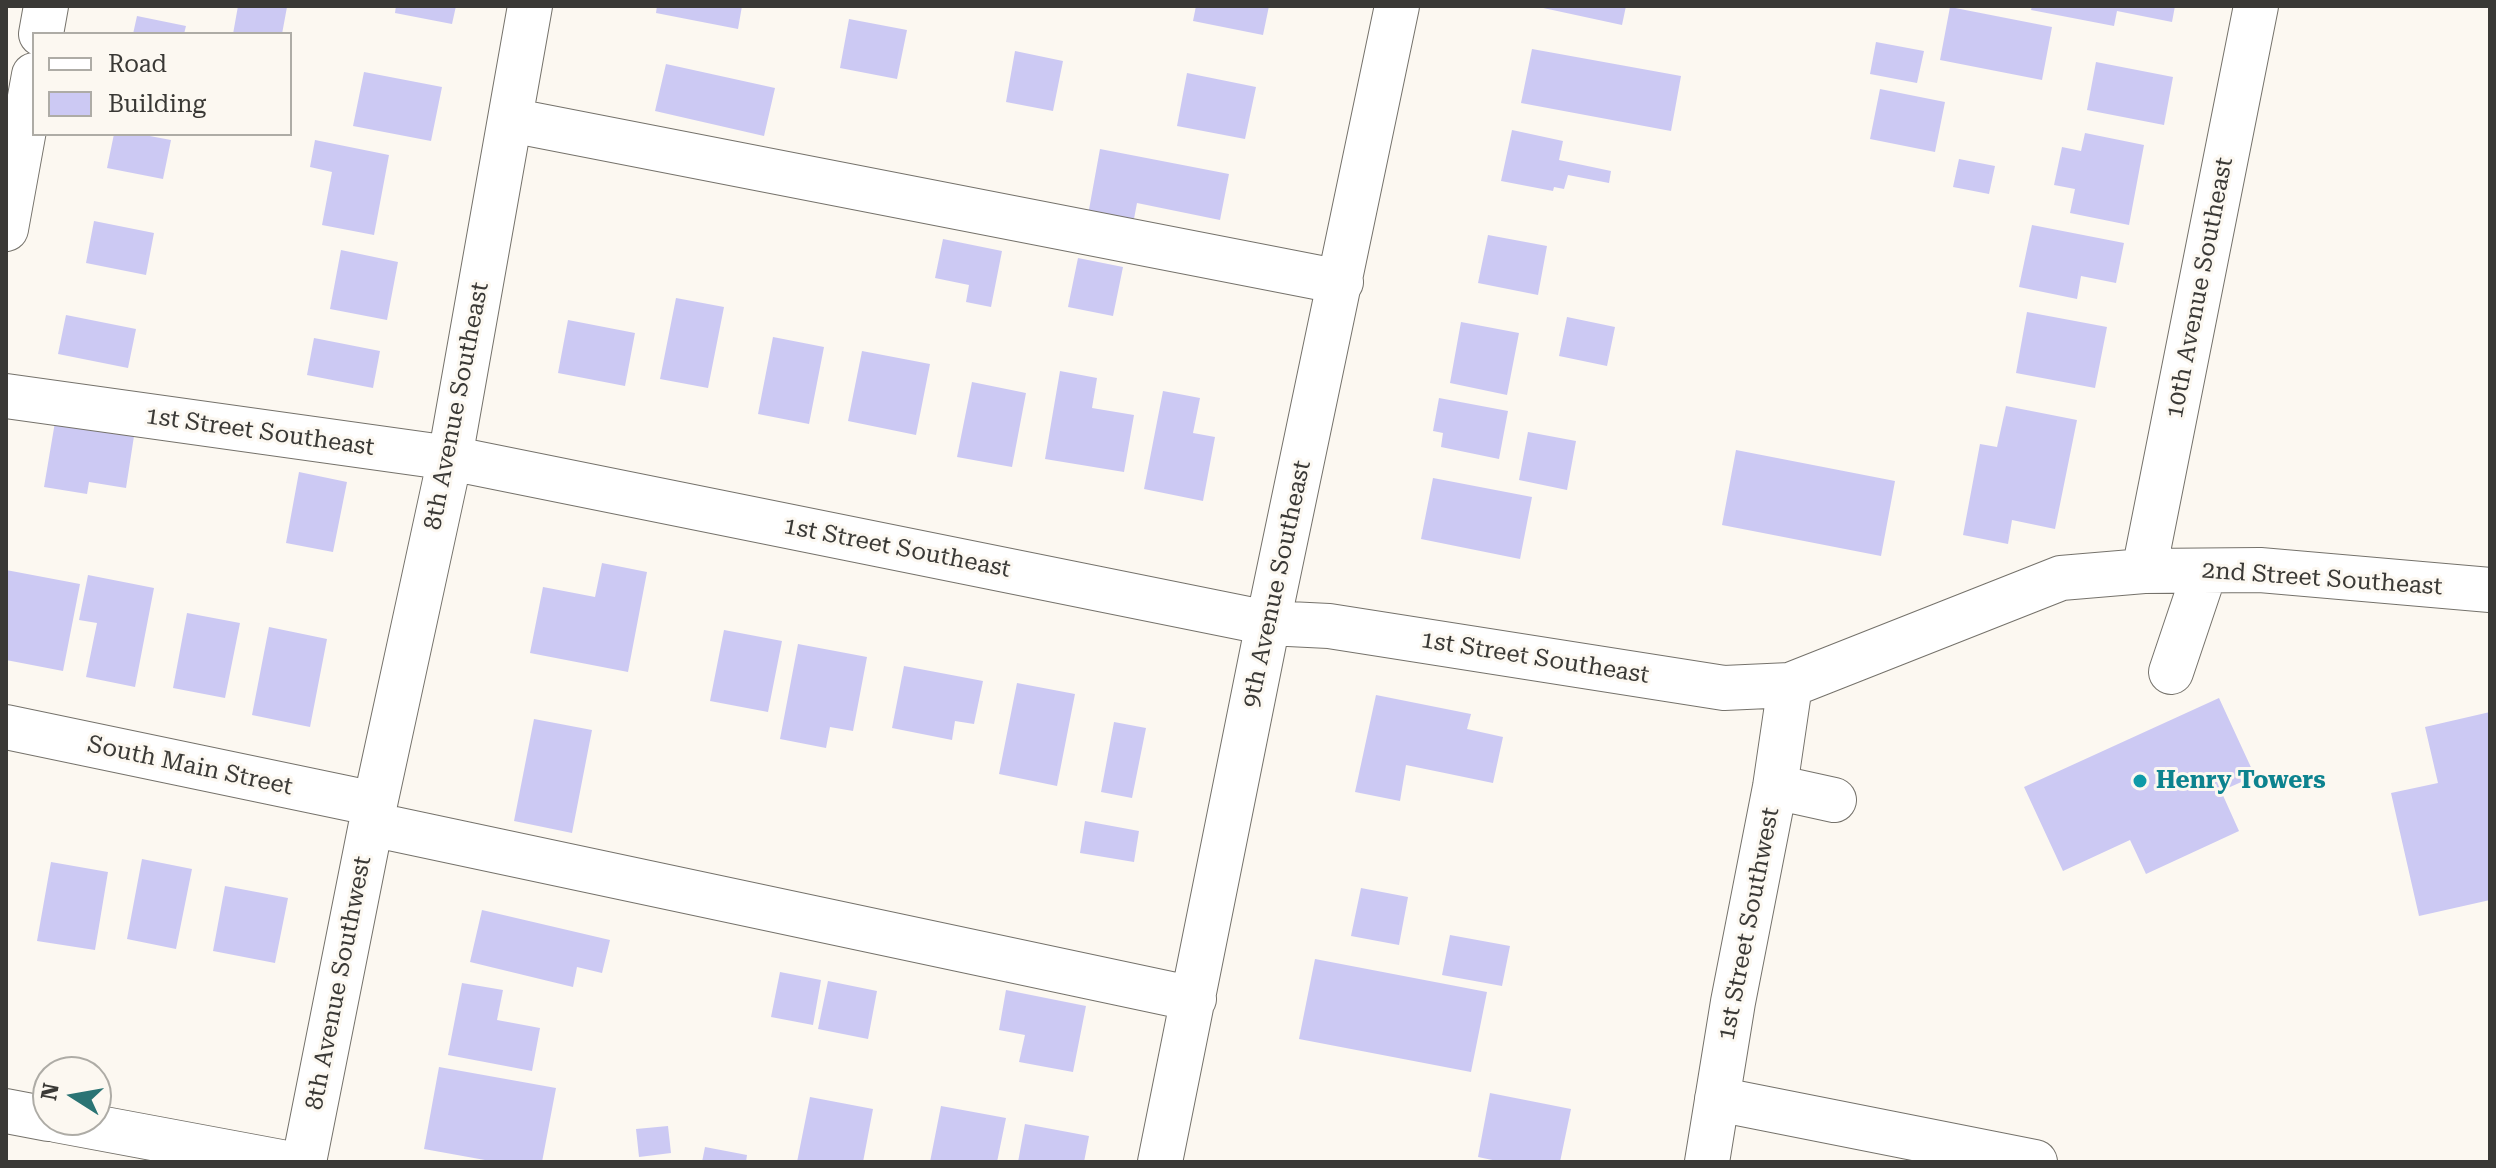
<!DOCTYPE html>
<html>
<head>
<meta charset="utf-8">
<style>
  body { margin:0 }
  #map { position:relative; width:2496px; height:1168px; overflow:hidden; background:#fcf8f1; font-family:"Roboto Serif",serif }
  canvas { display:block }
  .frame { position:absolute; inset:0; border:8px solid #3a3936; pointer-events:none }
  .legend { position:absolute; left:32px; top:32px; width:260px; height:104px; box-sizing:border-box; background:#fcf8f1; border:2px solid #aeaca6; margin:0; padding:10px 14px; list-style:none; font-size:24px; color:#3a3936 }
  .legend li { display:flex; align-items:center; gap:16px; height:40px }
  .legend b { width:40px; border:2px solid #aeaca6 }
  .north { position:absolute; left:32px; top:1056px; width:80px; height:80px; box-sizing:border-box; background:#fcf8f1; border:2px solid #aeaca6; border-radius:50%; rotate:281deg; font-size:22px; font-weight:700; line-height:32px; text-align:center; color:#3a3936 }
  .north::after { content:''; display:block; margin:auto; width:28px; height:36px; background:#2a7474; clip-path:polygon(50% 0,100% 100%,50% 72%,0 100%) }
</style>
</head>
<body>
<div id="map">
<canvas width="2496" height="1168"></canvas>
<div class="frame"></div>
<ul class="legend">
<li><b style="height:10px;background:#fff"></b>Road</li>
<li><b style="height:22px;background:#ccc9f3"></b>Building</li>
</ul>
<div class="north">N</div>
</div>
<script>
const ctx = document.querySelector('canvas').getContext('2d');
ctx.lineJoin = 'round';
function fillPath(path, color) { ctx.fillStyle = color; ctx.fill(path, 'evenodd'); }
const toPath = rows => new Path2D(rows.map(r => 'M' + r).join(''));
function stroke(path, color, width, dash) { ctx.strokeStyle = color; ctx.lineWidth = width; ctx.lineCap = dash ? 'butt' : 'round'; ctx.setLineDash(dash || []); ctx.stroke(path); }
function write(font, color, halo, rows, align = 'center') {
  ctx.font = font + ' "Roboto Serif",serif'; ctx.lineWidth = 6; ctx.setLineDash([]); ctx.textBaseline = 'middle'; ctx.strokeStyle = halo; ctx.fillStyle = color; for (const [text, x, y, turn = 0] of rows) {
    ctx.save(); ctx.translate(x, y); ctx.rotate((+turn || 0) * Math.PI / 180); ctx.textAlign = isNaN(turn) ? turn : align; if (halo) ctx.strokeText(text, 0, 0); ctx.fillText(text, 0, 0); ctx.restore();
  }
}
fillPath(toPath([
  [238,6,287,7,282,34,233,34],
  [396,6,456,6,452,24,395,13],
  [657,6,742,6,738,29,656,13],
  [1196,6,1269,6,1263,35,1193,21],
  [1534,6,1626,6,1622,25],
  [2032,6,2175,6,2172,22,2117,11,2114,26,2031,10],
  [1950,7,2052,27,2042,80,1940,60],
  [137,16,186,26,184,34,133,34],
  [849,19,907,30,897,79,840,68],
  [1876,42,1924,51,1917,83,1870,74],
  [1532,49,1681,76,1671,131,1521,103],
  [1015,51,1063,61,1053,111,1006,102],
  [2096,62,2173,77,2164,125,2087,110],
  [666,64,775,88,764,136,655,111],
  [364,72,442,87,431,141,353,126],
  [1187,73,1256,87,1245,139,1177,126],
  [1880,89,1945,102,1935,152,1870,139],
  [1512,130,1563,141,1559,160,1611,171,1609,183,1568,175,1564,189,1554,187,1553,191,1501,181],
  [2085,133,2144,145,2129,225,2070,213,2075,189,2054,185,2062,147,2081,151],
  [114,134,139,134,171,140,163,179,107,168],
  [315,140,389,155,374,235,322,225,332,172,310,167],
  [1100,149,1229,174,1220,220,1137,203,1133,224,1088,215],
  [1959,159,1995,166,1989,194,1953,187],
  [94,221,154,233,146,275,86,263],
  [2032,225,2124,243,2116,283,2081,276,2077,299,2019,287],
  [1488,235,1547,246,1538,295,1478,283],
  [943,239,1002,251,991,307,966,302,969,285,935,278],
  [341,250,398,262,387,320,330,309],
  [1078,258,1123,267,1113,316,1068,307],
  [676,298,724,307,708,388,660,379],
  [2027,312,2107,327,2095,388,2016,373],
  [66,315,136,329,128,368,58,354],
  [1567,317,1615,327,1607,366,1559,356],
  [568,320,635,333,625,386,558,373],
  [1461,322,1519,333,1507,395,1450,383],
  [773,337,824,347,809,424,758,414],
  [314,338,380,351,373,388,307,375],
  [862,351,930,364,916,435,848,421],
  [1060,371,1097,378,1092,408,1134,415,1124,472,1045,459],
  [972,382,1026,393,1012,467,957,457],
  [1163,391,1200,398,1193,433,1215,437,1203,501,1144,489],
  [1439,398,1508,411,1499,459,1441,447,1443,433,1433,431],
  [2006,406,2077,420,2055,529,2012,520,2008,544,1963,535,1980,444,1997,447],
  [55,422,134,436,126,488,89,482,87,494,44,487],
  [1528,432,1576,441,1567,490,1519,480],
  [1736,450,1895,481,1881,556,1722,525],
  [299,472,347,482,333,552,286,543],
  [1433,478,1532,497,1520,559,1421,539],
  [602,563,647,572,628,672,530,653,543,587,595,597],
  [6,570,80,584,63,671,6,660],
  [88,575,154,588,135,687,86,677,97,623,79,620],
  [187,613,240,623,225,698,173,688],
  [269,627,327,639,310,727,252,715],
  [724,630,782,641,768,712,710,701],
  [798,644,867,657,853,731,830,727,826,748,780,739],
  [904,666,983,681,974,724,955,721,952,740,892,728],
  [1017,683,1075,694,1057,786,999,774],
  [1376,695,1471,714,1467,729,1503,737,1493,783,1406,765,1400,801,1355,792],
  [2219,698,2255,776,2221,791,2239,831,2146,874,2130,840,2063,871,2024,787],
  [2490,712,2490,900,2419,916,2391,793,2438,783,2425,727],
  [534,719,592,730,572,833,514,821],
  [1114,722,1146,728,1132,798,1101,792],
  [1085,821,1139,831,1134,862,1080,853],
  [142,859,192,869,176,949,127,939],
  [51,862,108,872,95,950,37,941],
  [225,886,288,898,275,963,213,951],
  [1361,888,1408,897,1399,945,1351,936],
  [482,910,610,940,602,973,577,967,573,987,470,962],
  [1450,935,1510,946,1502,986,1442,975],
  [1315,959,1487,992,1471,1072,1299,1039],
  [780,972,821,980,813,1025,771,1017],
  [828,981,877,991,868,1039,818,1029],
  [462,983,503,990,497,1020,540,1028,532,1071,448,1055],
  [1006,990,1086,1006,1073,1072,1019,1062,1025,1035,999,1030],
  [439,1067,556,1088,542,1162,496,1162,424,1149],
  [1490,1093,1571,1109,1560,1162,1502,1162,1478,1157],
  [810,1097,873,1109,863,1162,797,1162],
  [941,1106,1006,1118,997,1162,930,1162],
  [1025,1124,1089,1136,1084,1162,1018,1162],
  [668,1126,671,1153,639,1157,636,1129],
  [705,1147,747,1155,746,1162,702,1162]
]), '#ccc9f3');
const minor = toPath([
  [41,34,46,6],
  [510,120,1341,282],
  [6,229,34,75],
  [6,396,450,458,1268,623,1329,626,1724,688,1790,685,2061,578,2144,571,2260,570,2490,590],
  [2144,571,2256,6],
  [2171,672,2205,571],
  [6,727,375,804],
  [1775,787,1834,800],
  [371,824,1194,999],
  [1717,1099,2035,1162],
  [6,1111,48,1119],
  [56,1120,281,1162],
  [304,1162,375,804,450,458,530,6],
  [1160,1162,1268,623,1397,6],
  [1707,1162,1733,1002,1775,787,1790,685]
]);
stroke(minor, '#75726b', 46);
stroke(minor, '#fff', 44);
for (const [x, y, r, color] of [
  [2140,781,8,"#0f9aa8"]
]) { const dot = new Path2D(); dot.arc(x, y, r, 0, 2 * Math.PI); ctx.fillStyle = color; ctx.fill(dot); stroke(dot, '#fcf8f1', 3); }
write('24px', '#3a3936', '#fcf8f1', [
  ["10th Avenue Southeast",2200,288,-79],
  ["8th Avenue Southeast",457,406,-79],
  ["1st Street Southeast",260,432,8],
  ["1st Street Southeast",897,548,11],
  ["2nd Street Southeast",2322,579,4],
  ["9th Avenue Southeast",1277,584,-78],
  ["1st Street Southeast",1535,658,9],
  ["South Main Street",190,766,12],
  ["1st Street Southwest",1749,924,-79],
  ["8th Avenue Southwest",339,983,-79]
]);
write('bold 24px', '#0d838f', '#fcf8f1', [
  ["Henry Towers",2156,781]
], 'left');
</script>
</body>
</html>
